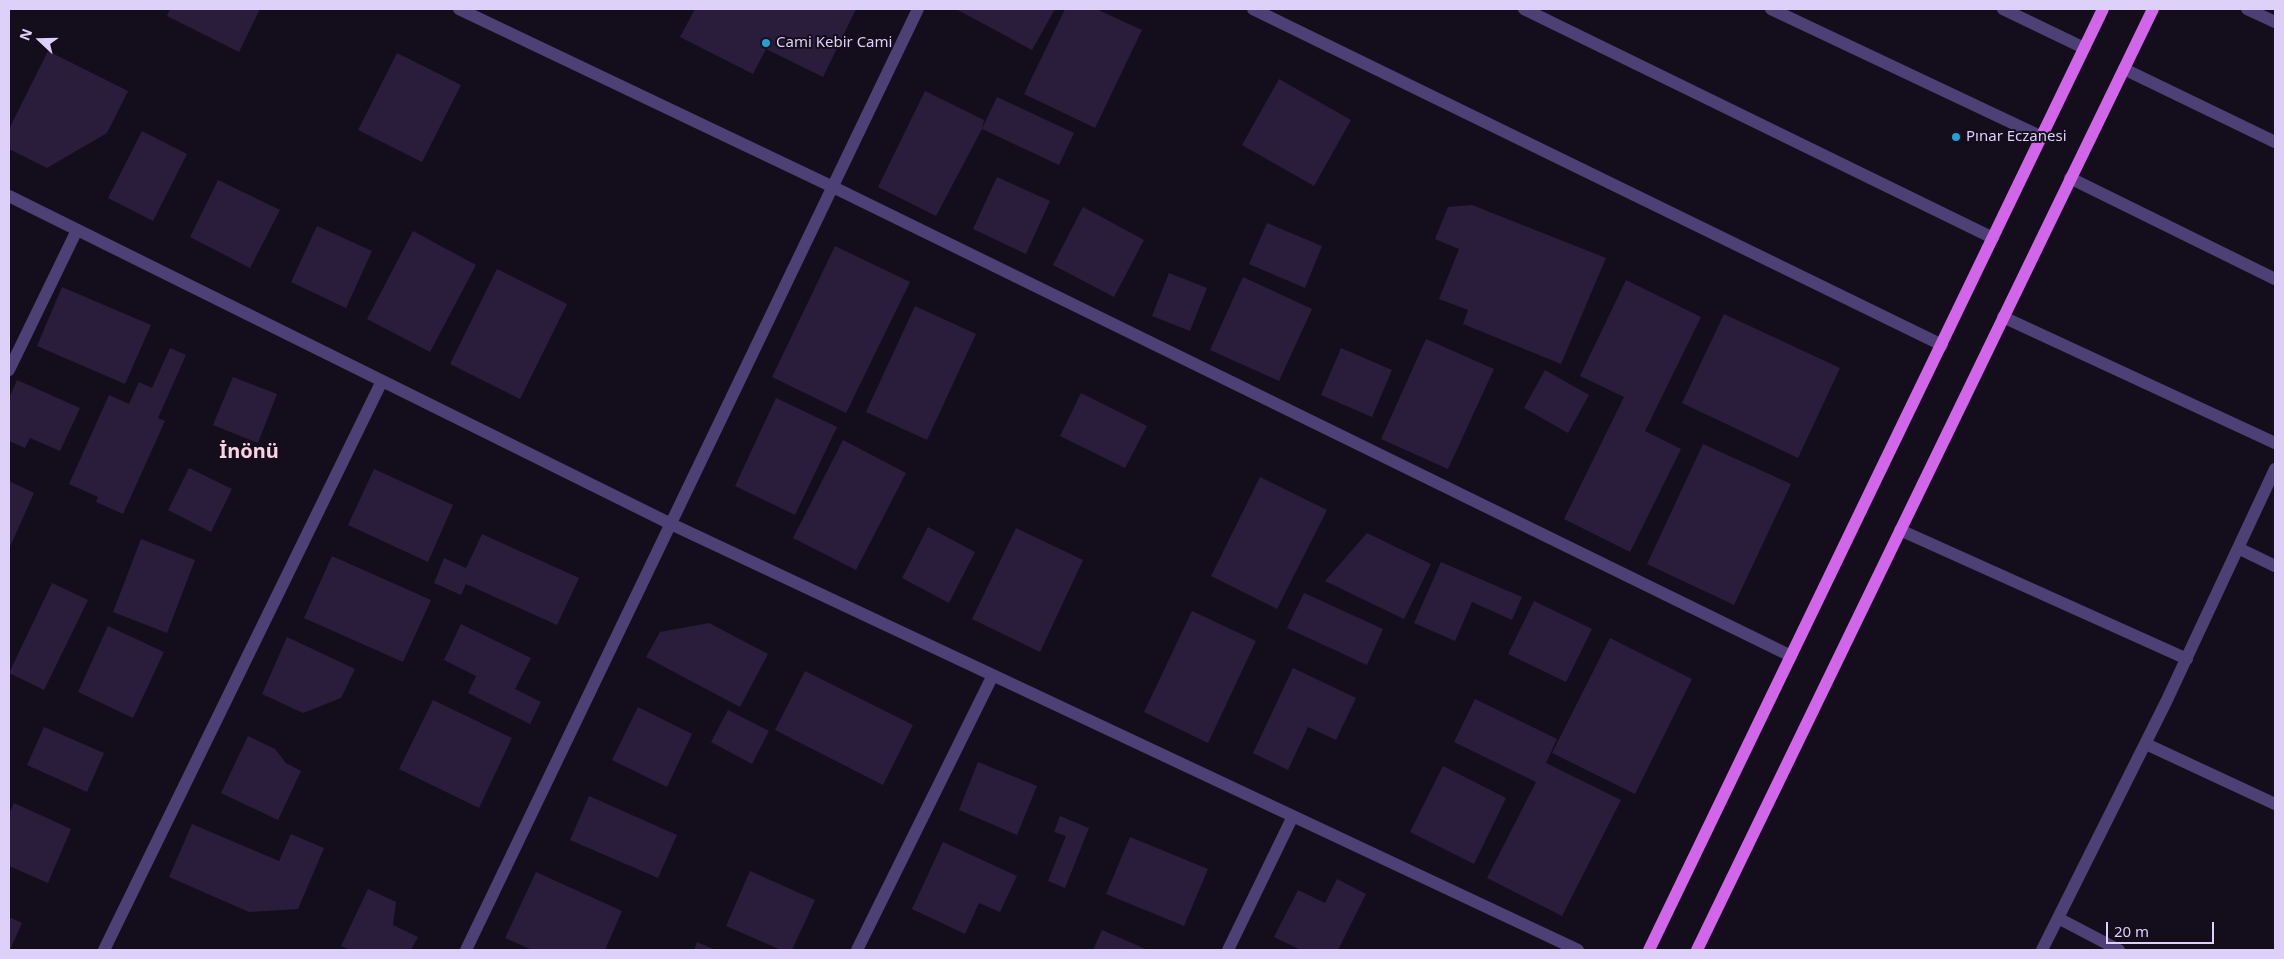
<!DOCTYPE html>
<html>
<head>
<meta charset="utf-8">
<style>
  body { margin:0 }
  #map { position:relative; width:2284px; height:959px; overflow:hidden; background:#140e1c; font-family:"Noto Sans",sans-serif }
  canvas { display:block }
  .frame { position:absolute; inset:0; border:10px solid #ddd0f9; pointer-events:none }
  .north { position:absolute; left:15px; top:15px; width:50px; height:50px; -webkit-text-stroke:4px #140e1c; paint-order:stroke; rotate:291deg; font-size:14px; font-weight:700; line-height:20px; text-align:center; color:#ddd0f9 }
  .north::after { content:''; display:block; margin:auto; width:18px; height:22px; background:#ddd0f9; clip-path:polygon(50% 0,100% 100%,50% 72%,0 100%) }
  .scale { position:absolute; left:2106px; top:922px; width:108px; height:22px; box-sizing:border-box; border:2px solid #ddd0f9; border-top:0; padding-left:6px; font-size:15px; line-height:18px; white-space:nowrap; color:#ddd0f9; -webkit-text-stroke:4px #140e1c; paint-order:stroke }
</style>
</head>
<body>
<div id="map">
<canvas width="2284" height="959"></canvas>
<div class="frame"></div>
<div class="north">N</div>
<div class="scale">20 m</div>
</div>
<script>
const ctx = document.querySelector('canvas').getContext('2d');
ctx.lineJoin = 'round';
function fillPath(path, color) { ctx.fillStyle = color; ctx.fill(path, 'evenodd'); }
const toPath = rows => new Path2D(rows.map(r => 'M' + r).join(''));
function stroke(path, color, width, dash) { ctx.strokeStyle = color; ctx.lineWidth = width; ctx.lineCap = dash ? 'butt' : 'round'; ctx.setLineDash(dash || []); ctx.stroke(path); }
function write(font, color, halo, rows, align = 'center') {
  ctx.font = font + ' "Noto Sans",sans-serif'; ctx.lineWidth = 4; ctx.setLineDash([]); ctx.textBaseline = 'middle'; ctx.strokeStyle = halo; ctx.fillStyle = color; for (const [text, x, y, turn = 0] of rows) {
    ctx.save(); ctx.translate(x, y); ctx.rotate((+turn || 0) * Math.PI / 180); ctx.textAlign = isNaN(turn) ? turn : align; if (halo) ctx.strokeText(text, 0, 0); ctx.fillText(text, 0, 0); ctx.restore();
  }
}
fillPath(toPath([
  [170,9,260,9,239,52,167,16],
  [695,9,856,9,823,77,766,49,753,74,680,37],
  [956,9,1055,9,1032,50],
  [1065,9,1096,9,1142,30,1095,128,1024,94],
  [48,51,128,91,107,133,47,168,9,149,9,129],
  [397,53,461,85,422,162,358,130],
  [1279,79,1351,120,1314,186,1242,145],
  [925,91,984,120,982,129,997,97,1074,133,1059,165,982,129,936,216,878,187],
  [142,131,187,154,153,221,108,198],
  [997,177,1050,201,1026,254,973,229],
  [218,180,280,210,250,268,190,237],
  [1472,205,1606,258,1561,364,1463,324,1468,310,1439,299,1459,249,1435,239,1448,207],
  [1083,207,1144,240,1114,297,1053,265],
  [1267,223,1322,246,1305,288,1249,264],
  [317,226,372,251,346,308,291,282],
  [413,231,476,265,430,352,367,319],
  [835,246,910,282,846,413,772,377],
  [497,269,567,304,520,399,450,364],
  [1169,273,1207,288,1190,331,1152,316],
  [1243,277,1312,309,1279,381,1210,350],
  [1626,280,1701,317,1645,431,1681,449,1630,552,1564,519,1624,397,1580,376],
  [62,287,151,325,125,384,37,346],
  [915,306,976,334,927,440,866,412],
  [1724,314,1840,368,1798,458,1682,403],
  [1426,339,1494,369,1448,469,1381,439],
  [170,348,186,355,158,418,165,421,123,514,96,502,98,497,69,484,109,395,129,404,139,382,152,388],
  [1341,348,1392,370,1372,417,1321,395],
  [1545,370,1589,395,1568,433,1524,408],
  [233,377,277,394,258,443,213,425],
  [17,380,80,408,60,451,30,438,25,448,9,441,9,398],
  [1081,393,1147,426,1125,468,1060,436],
  [776,398,837,427,795,515,735,486],
  [843,440,906,473,856,570,793,538],
  [1703,444,1791,484,1734,605,1647,564],
  [189,468,232,489,211,532,168,510],
  [374,469,453,505,428,562,348,525],
  [1260,477,1327,510,1277,609,1211,576],
  [9,481,34,493,9,549],
  [928,527,975,552,949,603,902,578],
  [1016,528,1083,560,1040,652,972,619],
  [1367,533,1431,564,1404,619,1325,581],
  [482,534,579,578,557,625,466,584,461,595,434,583,444,558,466,568],
  [141,539,195,560,167,633,113,612],
  [332,556,431,600,403,662,304,618],
  [1441,562,1522,597,1512,620,1472,602,1455,641,1414,623],
  [52,583,88,600,44,690,9,673],
  [1304,593,1383,629,1367,665,1287,628],
  [1534,601,1592,629,1566,682,1508,654],
  [1192,611,1256,641,1208,743,1144,712],
  [709,623,768,654,740,707,646,657,660,632],
  [461,624,531,658,515,689,541,702,530,724,468,693,476,676,444,660],
  [108,626,164,652,133,718,78,692],
  [287,637,355,669,341,698,303,713,262,694],
  [1610,638,1692,679,1635,794,1552,753],
  [1293,668,1356,698,1336,740,1308,727,1288,770,1253,753],
  [805,671,913,725,883,785,775,730],
  [1475,699,1557,739,1546,763,1621,800,1562,916,1487,878,1536,782,1454,742],
  [433,700,512,738,479,808,399,769],
  [638,707,692,734,667,787,612,760],
  [728,710,769,731,752,764,711,742],
  [44,727,104,753,87,792,27,765],
  [248,736,275,749,286,763,301,771,278,820,221,793],
  [978,762,1037,786,1017,835,959,810],
  [1443,766,1506,798,1474,864,1410,832],
  [589,796,677,835,658,878,570,840],
  [14,803,71,829,48,883,9,866,9,814],
  [1060,816,1089,828,1065,888,1048,881,1066,836,1054,832],
  [192,824,279,861,291,834,324,848,298,909,249,912,169,877],
  [1130,837,1208,869,1184,926,1106,894],
  [943,842,1017,876,1000,912,979,903,965,934,912,909],
  [750,871,815,900,792,950,781,950,726,926],
  [536,872,622,911,605,950,532,950,505,938],
  [1337,879,1366,894,1338,950,1301,950,1274,937,1298,890,1325,903],
  [368,889,396,902,393,925,418,937,411,950,351,950,341,946],
  [9,917,22,923,10,950,9,950],
  [1102,930,1148,950,1093,950],
  [697,942,716,950,694,950]
]), '#291d3b');
stroke(toPath([
  [459,9,833,187,1791,656],
  [1253,9,1942,345],
  [1524,9,1993,238],
  [1771,9,2042,137],
  [2003,9,2084,48],
  [2247,9,2275,22],
  [2124,69,2275,142],
  [2070,178,2275,279],
  [9,196,671,524,1578,950],
  [2003,317,2275,443],
  [9,370,77,230],
  [1900,530,2187,659],
  [2238,548,2275,566],
  [2146,744,2275,804],
  [2058,918,2119,950],
  [104,950,382,381],
  [466,950,918,9],
  [857,950,993,675],
  [1228,950,1293,816],
  [2042,950,2166,702,2275,469]
]), '#4c4075', 12);
stroke(toPath([
  [1649,950,2103,9],
  [1697,950,2153,9]
]), '#d266ea', 12);
for (const [x, y, r, color] of [
  [766,43,5,"#1ea1d7"],
  [1956,137,5,"#1ea1d7"]
]) { const dot = new Path2D(); dot.arc(x, y, r, 0, 2 * Math.PI); ctx.fillStyle = color; ctx.fill(dot); stroke(dot, '#140e1c', 2); }
write('15px', '#ddd0f9', '#140e1c', [
  ["Cami Kebir Cami",776,43],
  ["Pınar Eczanesi",1966,137]
], 'left');
write('bold 20px', '#f9d2e3', '#140e1c', [
  ["İnönü",249,452]
]);
</script>
</body>
</html>
